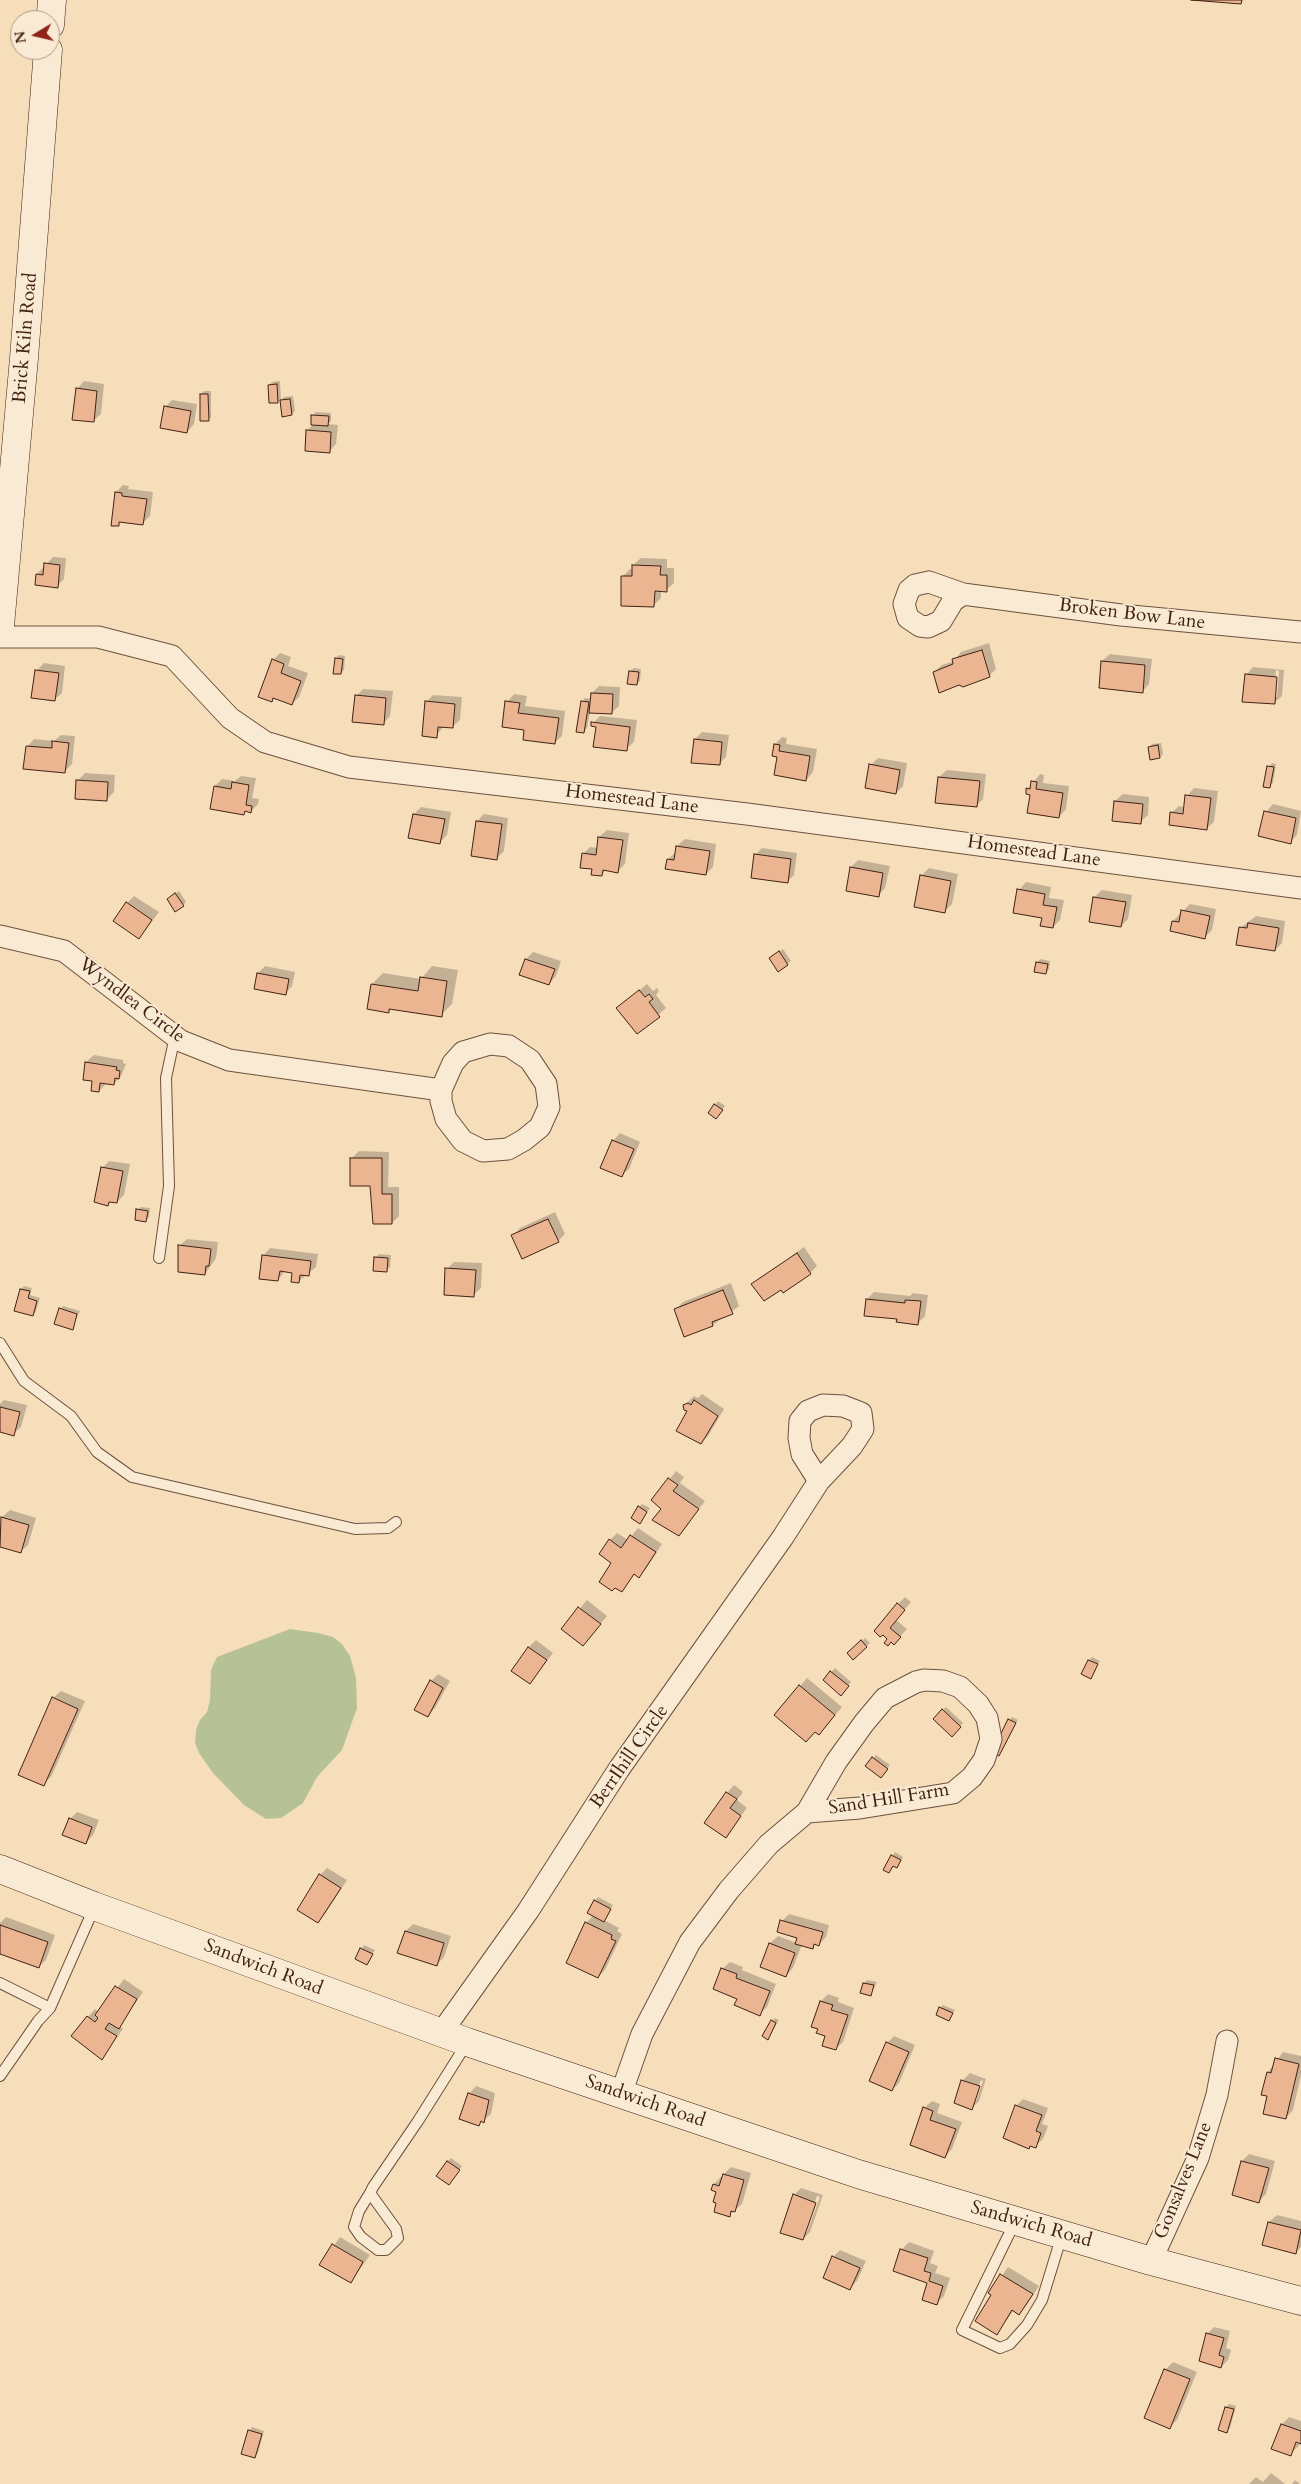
<!DOCTYPE html>
<html>
<head>
<meta charset="utf-8">
<style>
  body { margin:0 }
  #map { position:relative; width:1301px; height:2484px; overflow:hidden; background:#f6debb; font-family:Cardo,serif }
  canvas { display:block }
  .north { position:absolute; left:10px; top:10px; width:50px; height:50px; box-sizing:border-box; background:#f9ead3; border:1px solid #af9a87; border-radius:50%; rotate:261deg; font-size:14px; font-weight:700; line-height:20px; text-align:center; color:#412114 }
  .north::after { content:''; display:block; margin:auto; width:18px; height:22px; background:#8f2418; clip-path:polygon(50% 0,100% 100%,50% 72%,0 100%) }
</style>
</head>
<body>
<div id="map">
<canvas width="1301" height="2484"></canvas>
<div class="north">N</div>
</div>
<script>
const ctx = document.querySelector('canvas').getContext('2d');
ctx.lineJoin = 'round';
function fillPath(path, color) { ctx.fillStyle = color; ctx.fill(path, 'evenodd'); }
const toPath = rows => new Path2D(rows.map(r => 'M' + r).join(''));
function stroke(path, color, width, dash) { ctx.strokeStyle = color; ctx.lineWidth = width; ctx.lineCap = dash ? 'butt' : 'round'; ctx.setLineDash(dash || []); ctx.stroke(path); }
function write(font, color, halo, rows, align = 'center') {
  ctx.font = font + ' Cardo,serif'; ctx.lineWidth = 4; ctx.setLineDash([]); ctx.textBaseline = 'middle'; ctx.strokeStyle = halo; ctx.fillStyle = color; for (const [text, x, y, turn = 0] of rows) {
    ctx.save(); ctx.translate(x, y); ctx.rotate((+turn || 0) * Math.PI / 180); ctx.textAlign = isNaN(turn) ? turn : align; if (halo) ctx.strokeText(text, 0, 0); ctx.fillText(text, 0, 0); ctx.restore();
  }
}
fillPath(toPath([
  [290,1629,318,1633,333,1637,342,1644,350,1656,356,1678,357,1708,342,1750,317,1777,303,1803,281,1818,266,1819,244,1805,213,1773,199,1753,195,1743,196,1730,200,1720,207,1712,210,1700,211,1670,217,1657]
]), '#b6c295');
fillPath(toPath([
  [84,381,104,384,101,414,93,421,77,389],
  [280,381,281,401,284,397,293,396,295,411,292,414,283,415,281,399,278,402,269,385,272,382],
  [204,391,211,391,211,417,208,420,201,394],
  [172,400,197,404,194,424,187,432,165,407],
  [316,412,331,413,331,421,328,424,338,425,336,444,329,452,307,430,312,426,312,416],
  [123,485,129,486,128,489,153,492,150,516,143,523,122,521,118,525,116,492],
  [53,557,66,558,64,579,57,586,37,574],
  [641,558,667,559,667,568,674,568,674,583,666,590,661,590,661,598,654,605,623,576,630,569,633,569,633,565],
  [989,643,996,669,989,676,934,672,942,665,954,661,961,652],
  [280,653,291,657,288,666,308,673,299,697,292,704,275,698,272,701,273,660],
  [1110,654,1152,659,1149,684,1142,692,1102,661],
  [339,655,345,656,344,670,341,673,336,658],
  [44,663,65,666,62,693,54,700,37,670],
  [1253,667,1284,670,1282,696,1274,703,1246,675],
  [1276,670,1279,671,1277,697,1274,697],
  [634,668,641,669,640,681,636,684,630,671],
  [599,686,620,687,619,706,611,713,590,712,587,728,584,731,582,702,585,698,591,699,592,693],
  [363,689,393,691,390,716,383,724,356,696],
  [514,694,527,696,525,706,565,711,562,736,554,743,526,729,507,702],
  [433,695,462,697,460,720,452,727,444,726,436,736,426,702],
  [600,716,637,720,634,742,626,749,593,723],
  [702,732,729,735,726,757,719,764,695,739],
  [61,735,75,736,72,764,65,771,27,747,34,739,54,741],
  [782,737,787,738,786,744,817,749,813,772,806,780,779,756,775,744],
  [1161,743,1163,754,1160,757,1149,748,1152,744],
  [878,758,907,763,903,786,896,793,871,765],
  [1272,763,1276,764,1273,783,1269,786,1269,767],
  [947,770,986,774,983,799,976,806,939,777],
  [85,773,115,775,114,792,107,799,78,780],
  [1040,774,1044,775,1043,783,1069,786,1066,809,1059,817,1028,789],
  [241,776,256,778,252,798,259,799,258,804,251,811,247,810,243,814,215,786,222,779,235,781],
  [1194,788,1218,791,1214,822,1206,829,1171,813,1179,806,1185,807,1187,796],
  [1123,794,1149,797,1148,815,1140,822,1115,801],
  [1273,804,1301,811,1297,835,1290,842,1266,812],
  [421,807,451,812,447,835,440,842,414,814],
  [484,814,508,818,504,851,497,858,477,821],
  [607,830,629,833,625,864,618,871,606,870,601,875,583,854,590,847,598,848,599,837],
  [685,839,716,844,713,867,706,874,668,859,676,852,677,846],
  [762,848,797,853,794,875,787,882,755,855],
  [858,860,890,866,885,888,878,896,851,867],
  [929,868,958,874,952,904,944,912,922,875],
  [1026,882,1051,887,1049,898,1064,900,1060,920,1053,927,1019,890],
  [1102,890,1132,895,1128,919,1121,926,1094,897],
  [179,891,186,902,183,905,172,896],
  [134,896,159,912,139,938,127,903],
  [1190,904,1216,909,1212,930,1205,937,1173,921],
  [1256,916,1285,921,1282,943,1275,950,1240,928],
  [783,949,791,961,787,964,774,955],
  [533,952,561,961,556,976,549,984,526,959],
  [1040,959,1050,961,1049,969,1046,973,1037,963],
  [265,966,295,972,292,986,285,994,258,973],
  [432,966,458,970,452,1004,441,1015,391,1008,389,1011,372,984,383,973,421,979],
  [647,984,653,991,657,988,659,991,656,995,666,1008,637,1033,618,1008],
  [94,1055,123,1060,123,1063,126,1064,121,1076,114,1084,106,1084,99,1091,86,1062],
  [718,1101,725,1106,719,1114,709,1112],
  [620,1133,640,1142,629,1169,621,1176,613,1141],
  [359,1151,389,1152,388,1187,399,1187,399,1216,392,1223,371,1185,352,1158],
  [109,1161,130,1164,124,1195,117,1202,111,1201,108,1204,102,1168],
  [141,1207,150,1208,149,1217,146,1220,137,1210],
  [555,1212,565,1234,558,1241,513,1236,520,1228],
  [187,1239,218,1242,216,1258,205,1274,179,1246],
  [804,1247,817,1266,810,1273,781,1288,753,1284],
  [270,1248,318,1254,316,1267,298,1282,294,1272,285,1271,278,1280,263,1256],
  [379,1254,391,1255,390,1267,386,1270,376,1257],
  [454,1262,482,1263,481,1288,473,1296,447,1269],
  [731,1283,739,1306,713,1325,676,1309,683,1302],
  [24,1286,32,1288,30,1295,40,1298,36,1311,33,1315,21,1289],
  [874,1292,910,1296,913,1293,928,1295,925,1316,918,1323,898,1318,867,1299],
  [63,1306,80,1311,72,1328,60,1309],
  [702,1394,724,1409,708,1436,701,1443,686,1404,694,1396,698,1398],
  [4,1400,27,1405,21,1427,13,1434,0,1431,0,1404],
  [676,1471,684,1477,680,1483,705,1501,679,1535,663,1508,653,1500],
  [642,1504,650,1508,640,1522,639,1507],
  [10,1510,36,1518,28,1545,20,1552,0,1546,0,1525,2,1517],
  [638,1528,662,1544,646,1569,639,1576,635,1574,621,1591,610,1540,617,1533,628,1540],
  [905,1597,911,1602,896,1620,907,1629,894,1643,883,1633,898,1604],
  [587,1600,607,1616,583,1645,563,1629],
  [865,1638,870,1643,853,1658,849,1653],
  [536,1640,553,1653,530,1683,529,1647],
  [1092,1657,1100,1661,1090,1677,1089,1660],
  [835,1668,851,1682,844,1691,824,1680],
  [438,1674,450,1681,435,1708,428,1716,431,1681],
  [807,1678,842,1707,826,1726,816,1730,776,1715],
  [61,1691,85,1701,51,1777,43,1784,53,1698],
  [946,1707,963,1723,952,1735,935,1719],
  [1012,1717,1018,1720,999,1754,1009,1720],
  [876,1755,890,1765,884,1773,873,1758],
  [734,1785,743,1792,737,1800,747,1808,725,1836,727,1793],
  [77,1812,99,1820,93,1835,86,1843,70,1819],
  [895,1852,903,1857,900,1863,897,1866,894,1865,889,1872,892,1856],
  [327,1868,347,1880,325,1914,318,1922,320,1875],
  [598,1897,613,1905,604,1920,619,1928,617,1931,622,1934,605,1970,598,1977,586,1923,594,1915,595,1900],
  [789,1914,829,1925,826,1937,819,1944,816,1943,812,1947,802,1944,793,1968,786,1976,762,1966,770,1943,778,1936,797,1943,799,1937,782,1921],
  [6,1917,55,1935,46,1960,38,1967,0,1953,0,1923],
  [413,1924,451,1936,444,1957,437,1964,406,1931],
  [364,1945,375,1950,367,1963,356,1958],
  [730,1962,743,1967,742,1970,776,1984,767,2007,759,2014,738,1998,722,1969],
  [124,1979,143,1992,120,2026,123,2029,102,2058,88,2017,95,2009,99,2012],
  [867,1980,877,1982,871,1994,864,1983],
  [828,1994,839,1998,838,2002,854,2008,843,2042,835,2049,827,2035,821,2001],
  [943,2005,955,2010,949,2020,940,2008],
  [775,2018,779,2020,768,2038,772,2021],
  [894,2036,915,2045,899,2083,892,2090,887,2043],
  [1283,2052,1301,2056,1301,2075,1293,2110,1286,2118,1268,2095,1268,2072],
  [970,2073,986,2079,979,2101,972,2108,962,2081],
  [981,2080,983,2081,976,2101,973,2101],
  [476,2086,495,2093,491,2114,479,2124,469,2094],
  [1023,2099,1048,2108,1042,2124,1048,2126,1043,2139,1035,2146,1031,2145,1029,2147,1016,2106],
  [932,2101,940,2104,937,2113,962,2122,952,2149,945,2157,924,2108],
  [1249,2154,1275,2161,1266,2194,1259,2201,1242,2161],
  [451,2158,462,2166,452,2180,447,2162],
  [731,2167,751,2173,742,2204,729,2215,714,2184],
  [801,2188,823,2195,810,2232,803,2239,794,2195],
  [817,2196,820,2197,807,2232,805,2232],
  [1277,2215,1301,2221,1301,2247,1295,2253,1264,2244,1269,2222],
  [340,2237,370,2255,351,2282,321,2264],
  [909,2242,934,2251,930,2263,938,2266,935,2273,950,2278,944,2296,936,2304,929,2282,901,2250],
  [840,2250,866,2261,857,2281,850,2288,833,2257],
  [1008,2267,1039,2286,1026,2306,1019,2313,1014,2310,997,2333,993,2295,990,2293],
  [1214,2327,1230,2331,1226,2348,1231,2350,1228,2360,1221,2367,1207,2334],
  [1173,2362,1197,2372,1177,2420,1169,2428,1146,2418,1165,2370],
  [1229,2404,1236,2406,1230,2428,1227,2431,1226,2407],
  [1289,2417,1301,2421,1301,2443,1290,2455,1273,2448,1282,2424],
  [252,2427,264,2431,258,2453,254,2456,249,2431],
  [1271,2473,1285,2484,1249,2484,1256,2477,1263,2482],
  [1295,2480,1300,2484,1292,2484]
]), '#0003');
const building = toPath([
  [1191,0,1242,0,1241,4,1191,0],
  [277,384,278,403,269,403,268,385,277,384],
  [76,388,97,391,94,422,72,420,76,388],
  [200,394,208,394,209,421,200,421,200,394],
  [290,399,292,415,282,417,280,400,290,399],
  [164,406,191,411,187,433,160,428,164,406],
  [311,415,329,416,328,426,311,425,311,415],
  [306,430,331,432,330,453,305,451,306,430],
  [115,492,122,493,122,496,147,499,143,525,119,522,119,526,111,526,115,492],
  [44,563,60,565,58,588,35,585,36,574,43,575,44,563],
  [632,565,661,566,660,575,667,575,667,592,655,591,654,607,621,606,621,576,632,576,632,565],
  [982,650,990,677,963,687,959,685,939,693,933,672,953,664,952,659,982,650],
  [335,658,343,659,341,674,333,674,335,658],
  [272,659,284,664,281,673,301,681,292,705,273,698,272,702,258,697,272,659],
  [1101,661,1145,665,1143,693,1099,688,1101,661],
  [35,670,59,673,55,701,31,698,35,670],
  [629,671,639,672,637,685,627,684,629,671],
  [1245,674,1277,677,1275,704,1242,702,1245,674],
  [591,693,613,694,612,714,589,713,591,693],
  [355,695,386,698,384,725,352,722,355,695],
  [425,701,455,704,453,728,438,727,437,738,422,736,425,701],
  [505,701,520,703,518,713,559,718,555,744,523,740,524,730,502,727,505,701],
  [581,701,589,702,584,733,576,732,581,701],
  [591,722,630,727,627,751,593,747,596,727,591,726,591,722],
  [694,739,722,742,720,765,691,763,694,739],
  [52,741,69,743,65,773,23,769,26,746,52,748,52,741],
  [774,744,780,745,779,751,810,756,806,781,774,775,777,757,772,756,774,744],
  [1158,745,1160,758,1150,760,1148,747,1158,745],
  [869,764,900,770,896,794,865,788,869,764],
  [1267,766,1274,767,1270,788,1263,787,1267,766],
  [938,777,980,781,977,807,935,803,938,777],
  [76,780,108,782,107,801,75,799,76,780],
  [1031,781,1037,782,1036,789,1063,793,1059,818,1027,813,1030,795,1026,794,1026,788,1030,789,1031,781],
  [232,782,249,785,246,805,252,806,251,813,245,811,244,815,210,809,214,786,231,789,232,782],
  [1185,795,1211,798,1207,830,1169,825,1170,812,1183,814,1185,795],
  [1114,801,1143,804,1141,824,1112,821,1114,801],
  [1264,811,1296,818,1291,844,1258,836,1264,811],
  [413,814,445,819,440,844,408,838,413,814],
  [476,821,502,824,497,860,471,856,476,821],
  [598,837,623,840,618,873,603,870,602,876,591,875,592,869,580,868,582,853,596,855,598,837],
  [676,846,710,851,706,875,665,869,667,859,674,860,676,846],
  [754,854,791,859,788,883,751,878,754,854],
  [850,867,883,873,879,897,846,891,850,867],
  [920,875,951,881,945,913,914,907,920,875],
  [1017,889,1045,894,1043,905,1057,907,1053,928,1040,926,1042,918,1013,913,1017,889],
  [175,893,184,906,175,912,167,899,175,893],
  [1093,897,1126,902,1121,927,1089,922,1093,897],
  [126,902,152,920,139,939,113,921,126,902],
  [1181,910,1210,916,1205,939,1170,931,1172,921,1179,922,1181,910],
  [1248,923,1279,928,1275,951,1236,945,1239,927,1247,928,1248,923],
  [779,951,788,965,778,972,769,958,779,951],
  [525,959,555,969,549,985,519,975,525,959],
  [1036,962,1048,964,1046,974,1034,972,1036,962],
  [257,973,289,979,286,995,254,989,257,973],
  [420,977,447,981,442,1017,389,1009,389,1013,367,1009,371,984,418,991,420,977],
  [639,990,645,997,649,994,653,999,649,1002,660,1017,637,1034,616,1008,639,990],
  [85,1062,117,1067,116,1070,120,1071,119,1079,115,1078,114,1085,100,1083,99,1092,91,1091,92,1081,83,1080,85,1062],
  [714,1104,723,1110,716,1119,708,1113,714,1104],
  [612,1140,634,1149,622,1177,600,1168,612,1140],
  [350,1158,382,1158,382,1194,392,1194,392,1224,373,1224,370,1186,350,1186,350,1158],
  [101,1167,123,1171,117,1203,109,1202,108,1206,94,1202,101,1167],
  [136,1209,148,1211,146,1222,135,1220,136,1209],
  [548,1219,559,1242,522,1259,511,1235,548,1219],
  [178,1245,211,1249,209,1266,206,1266,205,1275,178,1272,178,1245],
  [797,1253,811,1274,783,1293,781,1290,764,1301,751,1284,797,1253],
  [262,1255,311,1261,309,1276,300,1275,299,1283,291,1282,292,1273,280,1271,278,1281,259,1279,262,1255],
  [374,1257,388,1258,387,1272,373,1271,374,1257],
  [445,1268,476,1270,474,1297,444,1295,445,1268],
  [20,1289,30,1291,28,1298,37,1301,33,1316,14,1311,20,1289],
  [723,1290,733,1314,712,1322,713,1326,684,1337,674,1309,723,1290],
  [866,1299,905,1303,905,1300,921,1301,918,1325,896,1322,897,1319,864,1316,866,1299],
  [59,1308,77,1314,73,1330,54,1324,59,1308],
  [694,1400,718,1416,701,1444,676,1431,687,1411,684,1410,683,1405,688,1403,691,1405,694,1400],
  [0,1407,20,1412,14,1436,0,1432,0,1407],
  [668,1478,678,1485,673,1491,699,1509,679,1536,652,1520,661,1509,651,1500,668,1478],
  [638,1506,647,1512,640,1524,631,1518,638,1506],
  [1,1517,29,1525,21,1553,0,1547,1,1517],
  [630,1535,656,1552,639,1578,634,1574,622,1592,615,1588,612,1591,599,1582,611,1563,599,1554,609,1539,621,1548,630,1535],
  [897,1603,905,1610,890,1628,901,1637,894,1645,891,1642,888,1646,884,1643,887,1639,883,1635,880,1637,874,1631,897,1603],
  [578,1607,601,1624,583,1646,561,1629,578,1607],
  [861,1640,867,1647,853,1660,847,1653,861,1640],
  [528,1647,547,1660,530,1684,511,1671,528,1647],
  [1088,1660,1098,1664,1091,1679,1081,1674,1088,1660],
  [830,1671,849,1686,841,1696,823,1680,830,1671],
  [430,1680,443,1688,428,1717,414,1710,430,1680],
  [799,1685,835,1715,819,1735,815,1732,806,1742,774,1715,799,1685],
  [52,1697,78,1709,44,1786,18,1775,52,1697],
  [942,1709,961,1727,952,1737,933,1719,942,1709],
  [1008,1719,1016,1723,999,1756,992,1752,1008,1719],
  [872,1757,888,1769,881,1778,865,1766,872,1757],
  [726,1792,737,1799,730,1808,741,1816,726,1838,704,1823,726,1792],
  [69,1818,92,1827,86,1844,62,1835,69,1818],
  [891,1855,901,1860,897,1868,893,1866,889,1873,883,1870,891,1855],
  [319,1874,341,1888,318,1923,297,1910,319,1874],
  [594,1900,611,1909,604,1922,587,1913,594,1900],
  [780,1920,823,1932,819,1946,814,1944,813,1949,795,1944,797,1938,777,1932,780,1920],
  [585,1922,612,1935,611,1939,616,1941,598,1978,566,1963,585,1922],
  [0,1925,48,1942,39,1968,0,1954,0,1925],
  [405,1931,444,1943,437,1966,397,1953,405,1931],
  [769,1943,795,1953,786,1977,760,1967,769,1943],
  [360,1948,373,1954,367,1965,355,1959,360,1948],
  [721,1968,737,1974,736,1978,770,1991,760,2016,734,2005,737,1999,713,1989,721,1968],
  [863,1983,874,1985,871,1996,860,1993,863,1983],
  [115,1986,137,1999,119,2029,109,2023,105,2029,117,2036,102,2060,71,2036,87,2016,95,2022,98,2018,95,2015,115,1986],
  [820,2001,833,2005,831,2010,848,2015,836,2050,822,2046,825,2036,816,2033,818,2029,811,2027,820,2001],
  [939,2007,953,2013,949,2021,936,2015,939,2007],
  [771,2020,776,2023,768,2040,762,2036,771,2020],
  [886,2042,909,2052,892,2091,869,2081,886,2042],
  [1275,2058,1299,2064,1286,2119,1263,2114,1267,2096,1261,2095,1267,2072,1271,2073,1275,2058],
  [961,2080,980,2086,972,2110,954,2103,961,2080],
  [468,2093,489,2100,484,2123,481,2121,479,2126,459,2119,468,2093],
  [1015,2105,1042,2115,1036,2131,1041,2133,1036,2148,1030,2146,1029,2149,1003,2138,1015,2105],
  [923,2107,933,2111,930,2120,956,2129,945,2158,910,2145,923,2107],
  [447,2161,460,2170,449,2185,436,2176,447,2161],
  [1241,2161,1269,2168,1259,2203,1232,2195,1241,2161],
  [723,2174,744,2180,735,2212,731,2211,730,2217,714,2212,716,2203,713,2202,716,2192,711,2190,713,2184,719,2186,723,2174],
  [793,2194,816,2203,803,2240,780,2233,793,2194],
  [1268,2222,1301,2230,1296,2254,1262,2245,1268,2222],
  [332,2244,363,2262,351,2283,319,2265,332,2244],
  [900,2249,928,2258,924,2271,931,2273,929,2281,943,2286,937,2305,922,2300,927,2283,893,2271,900,2249],
  [832,2256,860,2268,850,2290,823,2278,832,2256],
  [1000,2274,1033,2294,1019,2315,1012,2310,997,2335,975,2321,991,2295,988,2293,1000,2274],
  [1206,2333,1224,2338,1219,2355,1224,2357,1221,2368,1199,2361,1206,2333],
  [1164,2369,1190,2379,1170,2429,1144,2418,1164,2369],
  [1225,2407,1234,2409,1227,2433,1218,2430,1225,2407],
  [1281,2424,1301,2431,1301,2444,1296,2442,1291,2456,1271,2449,1281,2424],
  [248,2430,262,2434,255,2458,241,2454,248,2430]
]);
fillPath(building, '#ecb592');
stroke(building, '#412114', 1);
const service = toPath([
  [159,1258,169,1186,166,1078,175,1036],
  [0,1343,24,1381,71,1416,97,1452,132,1477,355,1529,388,1528,396,1522],
  [0,1983,50,2008],
  [0,2076,38,2021,50,2008,94,1908],
  [370,2193,396,2229,398,2238,386,2250,378,2250,361,2237,354,2227,359,2211,370,2193,373,2187,418,2121,467,2043],
  [1015,2222,962,2330,1000,2348,1010,2344,1027,2325,1042,2300,1062,2235]
]);
const minor = toPath([
  [929,582,963,594,953,601,941,621,928,627,920,626,908,618,904,604,909,590,915,585,929,582],
  [963,594,1121,615,1301,632],
  [0,637,98,637,172,656,230,718,265,742,349,767,747,814,1301,888],
  [0,936,64,951,181,1041,229,1060,441,1090],
  [490,1044,509,1046,530,1060,546,1084,549,1107,540,1127,524,1140,508,1149,483,1151,463,1141,446,1119,441,1101,441,1090,453,1063,463,1052,490,1044],
  [441,2033,528,1911,619,1769,783,1537,819,1481,852,1446,863,1429,861,1413,843,1406,823,1405,808,1411,800,1421,799,1438,802,1454,819,1481],
  [621,2094,642,2034,690,1942,729,1890,769,1844,807,1812,836,1762,864,1723,885,1698,916,1682,924,1680,943,1681,960,1687,978,1704,987,1718,991,1739,984,1760,972,1777,953,1793,860,1808,807,1812],
  [1151,2261,1198,2158,1217,2095,1227,2041]
]);
const secondary = toPath([
  [50,25,52,0],
  [0,626,24,358,48,50],
  [0,1869,94,1906,467,2042,858,2174,1151,2261,1301,2301]
]);
stroke(service, '#6e503e', 12);
stroke(minor, '#6e503e', 23);
stroke(secondary, '#412114', 29);
stroke(service, '#f9ead3', 10);
stroke(minor, '#f9ead3', 21);
stroke(secondary, '#f9ead3', 28);
write('19px', '#412114', '#f9ead3', [
  ["Brick Kiln Road",26,338,-85],
  ["Broken Bow Lane",1132,615,7],
  ["Homestead Lane",632,800,7],
  ["Homestead Lane",1034,852,8],
  ["Wyndlea Circle",131,1001,37],
  ["BerrIhill Circle",630,1757,-55],
  ["Sand Hill Farm",889,1800,-9],
  ["Sandwich Road",263,1968,21],
  ["Sandwich Road",645,2102,19],
  ["Gonsalves Lane",1184,2181,-68],
  ["Sandwich Road",1031,2225,16]
]);
</script>
</body>
</html>
